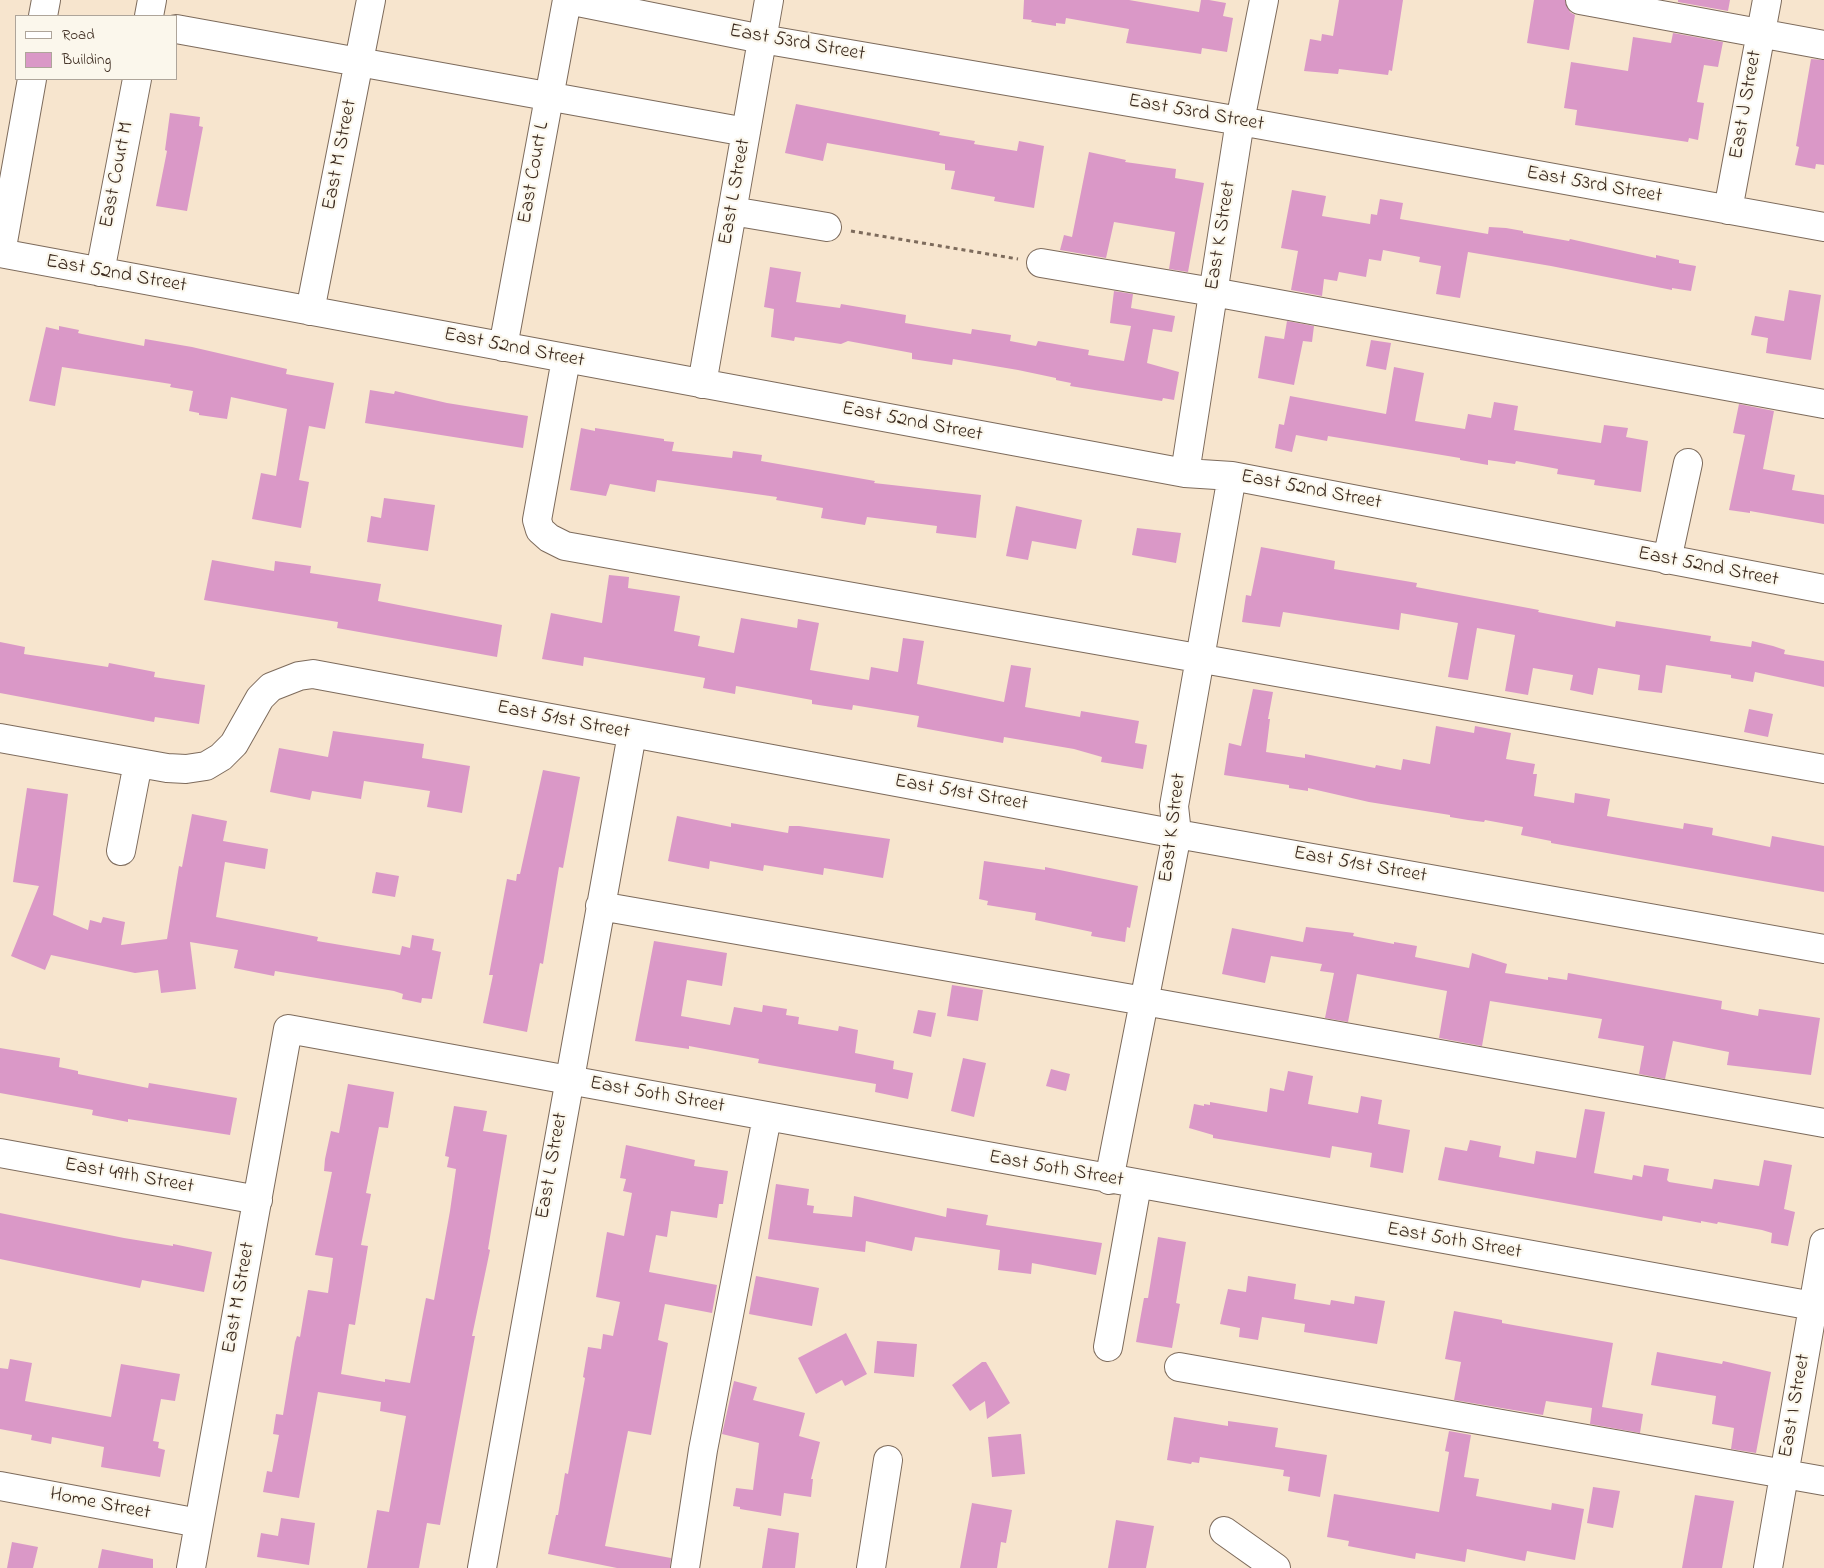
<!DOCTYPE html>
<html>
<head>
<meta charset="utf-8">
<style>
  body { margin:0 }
  #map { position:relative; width:1824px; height:1568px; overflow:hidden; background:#f7e5ce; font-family:"Indie Flower",sans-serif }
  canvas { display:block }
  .legend { position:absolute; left:15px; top:15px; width:162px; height:65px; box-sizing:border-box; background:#fbf7ec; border:1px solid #aea59a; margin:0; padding:6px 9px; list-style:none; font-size:15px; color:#3b2a1e }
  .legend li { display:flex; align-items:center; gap:10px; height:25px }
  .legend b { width:25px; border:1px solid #aea59a }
</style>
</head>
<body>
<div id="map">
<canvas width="1824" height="1568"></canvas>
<ul class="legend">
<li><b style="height:6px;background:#fff"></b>Road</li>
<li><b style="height:14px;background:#da98c7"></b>Building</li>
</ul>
</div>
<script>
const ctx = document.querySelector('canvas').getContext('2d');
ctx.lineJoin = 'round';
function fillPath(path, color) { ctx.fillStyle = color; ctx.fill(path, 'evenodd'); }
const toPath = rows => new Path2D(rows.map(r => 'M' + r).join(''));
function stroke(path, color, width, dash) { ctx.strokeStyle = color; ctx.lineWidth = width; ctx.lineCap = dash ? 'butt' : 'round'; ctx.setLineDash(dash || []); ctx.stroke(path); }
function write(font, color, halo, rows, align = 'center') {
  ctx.font = font + ' "Indie Flower",sans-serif'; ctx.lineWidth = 4.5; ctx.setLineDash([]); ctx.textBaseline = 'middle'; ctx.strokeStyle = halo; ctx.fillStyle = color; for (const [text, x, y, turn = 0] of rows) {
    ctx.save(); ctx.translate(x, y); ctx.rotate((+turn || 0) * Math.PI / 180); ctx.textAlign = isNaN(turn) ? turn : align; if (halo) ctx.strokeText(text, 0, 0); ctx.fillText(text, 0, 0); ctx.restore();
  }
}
fillPath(toPath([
  [1024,0,1129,0,1199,12,1201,0,1209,0,1226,3,1223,16,1233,18,1227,52,1202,48,1201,54,1126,43,1129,29,1066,18,1065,24,1056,23,1056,26,1031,22,1032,20,1023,19],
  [1339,0,1403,0,1392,71,1389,70,1388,75,1339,69,1338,74,1304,71,1310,39,1321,41,1322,34,1333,36],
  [1534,0,1565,0,1570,12,1575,15,1569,50,1527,43],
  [1678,0,1730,0,1728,11,1678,2],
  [1673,33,1723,42,1718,67,1704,65,1697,102,1704,103,1698,140,1689,138,1688,142,1575,125,1577,110,1564,108,1571,62,1628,71,1633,37,1671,43],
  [1811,59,1824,60,1824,165,1816,164,1815,169,1795,165,1799,147,1796,146],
  [796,104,940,132,939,135,975,141,974,144,1017,151,1019,141,1044,146,1034,208,994,201,995,197,951,189,955,171,945,170,945,164,827,143,823,161,785,153],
  [170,113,200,117,199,126,203,127,187,211,156,206,167,151,165,150],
  [1089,152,1126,160,1125,162,1176,169,1175,178,1204,183,1188,272,1169,269,1175,232,1114,222,1106,258,1060,250,1064,235,1072,237],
  [1292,190,1326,196,1322,216,1370,224,1371,214,1377,215,1380,199,1403,203,1400,219,1488,234,1489,227,1506,228,1523,231,1523,233,1569,241,1570,239,1656,258,1656,255,1679,260,1679,263,1696,266,1691,291,1672,288,1672,290,1551,266,1468,252,1460,298,1436,294,1441,266,1419,262,1420,257,1383,250,1381,261,1369,259,1366,277,1339,272,1337,281,1324,279,1322,296,1291,290,1298,251,1281,248],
  [770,267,801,272,796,302,840,308,841,304,906,315,905,323,971,334,972,329,1011,335,1010,341,1036,346,1038,341,1089,350,1088,355,1124,361,1131,326,1110,323,1114,291,1133,294,1131,308,1175,316,1172,332,1153,329,1147,363,1179,372,1174,400,1163,398,1162,401,1070,386,1071,383,1056,380,1056,378,1018,370,953,359,952,365,912,359,912,353,848,341,841,344,795,337,794,341,771,337,774,309,764,307],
  [1789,290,1821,295,1811,360,1766,353,1768,338,1751,335,1755,316,1784,321],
  [1287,321,1314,326,1312,342,1303,341,1294,385,1258,378,1265,336,1284,339],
  [59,326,79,330,78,333,82,334,144,346,145,339,192,347,287,369,286,374,334,383,325,429,309,426,299,480,309,482,301,528,252,519,261,473,276,476,287,409,231,397,227,419,199,415,199,413,189,411,193,391,170,387,171,384,62,367,55,406,29,401,46,327,59,330],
  [1371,340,1391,343,1386,370,1366,366],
  [1394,367,1424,373,1415,421,1465,429,1468,414,1491,418,1494,402,1518,406,1514,430,1601,443,1604,425,1628,428,1626,437,1648,441,1641,492,1594,485,1595,480,1557,474,1558,469,1516,461,1515,464,1488,460,1488,465,1460,460,1460,458,1328,436,1327,441,1296,435,1292,452,1275,448,1279,424,1284,425,1290,396,1386,414],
  [370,390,394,394,395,391,447,403,528,416,523,448,365,423],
  [1739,404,1774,411,1763,469,1795,475,1792,490,1824,495,1824,524,1750,511,1750,513,1729,510,1745,435,1733,433],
  [581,428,595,431,595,428,664,439,664,441,674,442,672,451,732,458,733,451,762,455,761,461,875,481,874,483,981,495,976,538,936,533,937,526,867,517,865,525,821,518,823,508,776,500,777,497,657,480,655,492,610,484,606,496,570,490],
  [384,498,435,505,428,551,367,542,371,516,381,518],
  [1016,506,1082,520,1076,549,1032,541,1028,560,1006,556],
  [1137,528,1181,533,1176,563,1132,555],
  [1261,547,1335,561,1334,569,1417,583,1416,587,1539,610,1538,612,1615,627,1616,621,1711,636,1710,641,1751,647,1752,641,1773,646,1785,650,1784,654,1824,661,1824,687,1755,672,1753,682,1731,678,1731,675,1666,665,1662,693,1638,690,1640,675,1598,668,1593,695,1570,690,1573,675,1533,668,1528,695,1505,691,1515,635,1477,628,1468,680,1448,677,1458,623,1401,613,1399,630,1283,612,1280,627,1242,622,1246,595,1251,596],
  [212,560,274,571,275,561,311,566,310,573,381,584,378,601,502,625,497,657,337,628,338,622,204,600],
  [609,575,629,577,628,588,680,596,674,631,700,636,698,646,734,653,741,618,797,628,798,619,819,623,810,670,869,680,871,667,898,672,903,638,924,641,917,684,1004,702,1011,665,1031,668,1025,707,1080,717,1081,711,1139,721,1135,743,1147,745,1143,769,1101,762,1102,757,1074,749,1004,737,1003,743,917,727,919,716,853,705,852,710,812,704,812,700,736,686,735,694,703,688,705,678,584,657,583,666,542,659,551,613,602,623],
  [0,642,25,647,24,654,108,667,109,663,155,672,154,677,205,685,199,724,155,717,154,722,0,693],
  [1253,689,1273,692,1268,719,1270,719,1266,752,1305,758,1305,754,1375,768,1376,765,1401,770,1403,759,1430,764,1436,726,1474,733,1475,726,1511,733,1506,759,1535,764,1533,774,1537,774,1534,796,1574,803,1575,793,1610,799,1607,816,1683,829,1684,823,1713,828,1712,835,1770,847,1772,836,1824,846,1824,892,1551,843,1551,841,1521,835,1523,827,1485,820,1484,822,1468,820,1450,817,1450,815,1369,802,1308,788,1308,791,1289,788,1289,785,1224,775,1229,743,1241,746],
  [1749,709,1773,714,1768,737,1744,732],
  [333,731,424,744,422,758,470,766,462,813,427,807,430,791,364,781,361,799,312,791,310,800,270,792,279,748,328,757],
  [543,770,580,777,563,868,559,867,543,964,540,963,527,1032,483,1023,493,975,489,975,507,879,516,881,517,874,520,874],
  [27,788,68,794,53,915,88,930,90,920,101,923,103,917,125,922,121,945,167,939,179,866,182,867,192,814,227,821,223,841,268,849,265,869,225,862,216,917,318,937,317,941,400,955,402,946,410,948,412,935,434,939,432,950,441,952,432,999,422,998,421,1003,402,999,403,994,394,991,275,971,274,976,234,968,238,950,190,942,196,989,161,993,158,970,135,973,51,955,45,970,11,956,39,886,13,882],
  [677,816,731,827,731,823,788,833,789,826,799,826,890,839,883,878,824,868,823,875,764,865,763,871,710,861,709,869,668,861],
  [984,861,1045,870,1045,867,1138,886,1130,928,1127,927,1125,942,1091,936,1092,932,1035,920,1036,913,987,905,988,901,979,899],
  [376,872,399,876,395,897,372,893],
  [1306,927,1354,933,1353,936,1394,944,1394,942,1417,946,1415,957,1469,968,1472,953,1507,964,1505,973,1548,980,1548,977,1567,980,1568,973,1722,1001,1721,1009,1758,1016,1759,1009,1820,1018,1811,1075,1727,1065,1729,1052,1673,1041,1665,1079,1639,1074,1644,1046,1598,1038,1602,1019,1490,1001,1482,1046,1439,1038,1447,991,1357,974,1348,1022,1325,1018,1334,973,1320,971,1322,964,1271,956,1265,983,1222,974,1232,928,1303,942],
  [654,941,727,953,722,986,687,980,681,1016,730,1025,734,1007,762,1012,763,1005,787,1009,786,1015,799,1017,798,1024,838,1031,839,1026,858,1030,855,1053,894,1061,893,1069,913,1073,908,1099,875,1092,876,1084,758,1063,759,1059,689,1046,689,1049,635,1041],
  [952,985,983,990,978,1021,947,1016],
  [918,1010,936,1013,931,1037,913,1033],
  [0,1048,60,1058,59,1067,78,1071,78,1074,148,1088,149,1083,237,1098,230,1135,128,1119,128,1122,92,1115,93,1110,0,1093],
  [963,1058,986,1063,974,1117,951,1111],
  [1051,1069,1070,1074,1066,1091,1046,1086],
  [1288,1071,1313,1076,1308,1104,1358,1113,1361,1096,1382,1100,1378,1124,1410,1130,1403,1173,1370,1167,1372,1153,1332,1146,1330,1158,1213,1138,1213,1135,1189,1128,1194,1104,1204,1106,1204,1104,1210,1105,1210,1102,1267,1112,1270,1088,1284,1091],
  [348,1084,394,1092,388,1128,379,1127,366,1193,371,1194,361,1245,368,1246,355,1325,349,1324,341,1374,385,1382,385,1379,410,1383,426,1298,434,1300,450,1211,456,1169,447,1167,449,1157,445,1156,454,1106,487,1111,483,1131,507,1135,488,1249,490,1250,472,1336,475,1336,440,1525,427,1523,419,1568,367,1568,377,1510,389,1512,406,1416,380,1411,381,1402,318,1392,299,1498,263,1492,267,1471,272,1472,279,1435,273,1434,276,1414,283,1415,295,1342,297,1336,300,1337,308,1290,328,1293,333,1258,315,1255,332,1172,324,1171,325,1159,331,1131,339,1133],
  [1585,1109,1605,1112,1594,1173,1632,1180,1633,1175,1642,1177,1644,1165,1669,1169,1667,1180,1669,1182,1712,1189,1714,1179,1759,1186,1764,1160,1792,1165,1784,1209,1795,1212,1788,1246,1771,1243,1772,1233,1762,1230,1718,1222,1717,1224,1701,1221,1701,1223,1663,1216,1662,1221,1438,1180,1445,1147,1467,1151,1470,1140,1501,1146,1499,1157,1534,1164,1536,1151,1576,1158],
  [626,1145,695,1160,694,1166,728,1171,723,1204,719,1204,717,1218,671,1211,667,1237,656,1235,649,1272,717,1285,712,1313,665,1304,658,1340,668,1343,651,1435,628,1431,605,1546,671,1558,670,1568,617,1568,548,1554,556,1515,558,1515,565,1473,568,1474,585,1378,583,1377,588,1347,601,1349,603,1334,613,1336,620,1302,596,1297,607,1232,624,1236,632,1193,623,1191,626,1179,620,1178],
  [776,1184,809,1189,807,1205,814,1206,813,1213,852,1217,854,1196,946,1217,947,1208,988,1215,986,1225,1102,1243,1096,1275,1032,1263,1031,1274,998,1270,1000,1250,915,1237,912,1251,866,1241,865,1252,768,1239],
  [0,1213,124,1238,173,1246,173,1244,212,1252,204,1292,142,1280,140,1288,0,1259],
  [1158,1237,1186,1242,1176,1303,1180,1304,1172,1348,1136,1342,1144,1298,1148,1298],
  [756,1276,819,1288,812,1326,749,1314],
  [1248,1276,1296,1284,1294,1299,1330,1305,1331,1300,1354,1304,1355,1296,1385,1301,1377,1344,1304,1332,1305,1324,1262,1317,1258,1340,1239,1337,1240,1328,1220,1324,1228,1289,1246,1292],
  [1454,1311,1502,1320,1502,1323,1613,1343,1602,1407,1643,1414,1640,1433,1590,1424,1592,1408,1546,1401,1543,1415,1454,1400,1461,1362,1445,1359],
  [846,1333,867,1374,845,1386,842,1380,816,1394,798,1358],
  [877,1341,917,1344,914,1377,874,1373],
  [1657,1352,1722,1364,1723,1361,1771,1372,1756,1453,1731,1449,1734,1428,1712,1424,1716,1396,1651,1385],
  [10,1359,32,1363,25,1401,111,1417,121,1364,180,1374,175,1401,161,1399,153,1441,159,1442,158,1448,165,1450,160,1477,101,1467,104,1447,52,1437,51,1444,31,1440,32,1435,0,1429,0,1368,8,1369],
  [982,1362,986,1362,1010,1403,987,1419,985,1401,970,1411,952,1385],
  [734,1381,757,1387,753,1400,805,1413,799,1436,820,1442,811,1479,813,1479,811,1497,784,1493,781,1516,740,1509,740,1507,733,1506,736,1488,753,1490,759,1443,722,1434],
  [1174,1417,1228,1426,1228,1421,1278,1428,1275,1447,1327,1455,1320,1497,1288,1491,1290,1477,1283,1476,1284,1470,1200,1457,1199,1463,1192,1462,1191,1464,1167,1460],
  [1449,1431,1471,1435,1464,1477,1479,1479,1476,1496,1551,1510,1552,1503,1584,1509,1575,1560,1527,1551,1525,1561,1467,1549,1465,1562,1416,1553,1415,1559,1348,1546,1349,1541,1327,1537,1334,1494,1439,1512,1449,1452,1445,1451],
  [1021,1434,1025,1474,992,1477,988,1437],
  [1593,1487,1620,1491,1613,1528,1587,1523],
  [1695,1495,1734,1501,1722,1568,1682,1568],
  [972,1503,1012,1510,1006,1543,1001,1542,997,1568,960,1568],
  [281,1518,315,1523,309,1565,257,1557,261,1533,278,1536],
  [1116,1520,1154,1526,1146,1568,1108,1568],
  [768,1528,799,1533,795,1568,762,1568],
  [12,1542,38,1547,33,1568,7,1568],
  [102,1549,153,1559,153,1568,98,1568]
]), '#da98c7');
const minor = toPath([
  [568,0,762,39,1240,121,1824,227],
  [1580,0,1824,45],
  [43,16,46,0],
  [149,16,152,0],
  [176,29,746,132],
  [1728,210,1767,0],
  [732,211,827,227],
  [0,253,1185,473,1232,476,1824,589],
  [1,253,32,79],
  [1041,263,1213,292,1824,404],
  [100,272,137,79],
  [310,311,371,0],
  [503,347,567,0],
  [566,359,537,520,540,530,549,538,565,546,1824,769],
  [702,384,769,0],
  [1185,473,1240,121,1264,0],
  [1667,560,1688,463],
  [0,738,167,768,186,769,206,766,221,757,234,744,260,698,271,687,299,676,313,674,1177,834,1824,949],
  [121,851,138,763],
  [600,906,1144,1001,1824,1123],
  [0,1153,258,1200],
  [1109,1180,1177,834,1174,806,1232,476],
  [1108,1347,1137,1185],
  [1179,1367,1824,1481],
  [0,1486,199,1523],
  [1224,1531,1276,1568],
  [191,1568,288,1029,1824,1308],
  [482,1568,632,734],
  [685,1568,703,1450,767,1117],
  [871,1568,888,1460],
  [1768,1568,1824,1243]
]);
stroke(minor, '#7d6b5c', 30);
stroke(toPath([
  [851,231,1018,259]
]), '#7d6b5c', 3, [4, 4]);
stroke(minor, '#fff', 28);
write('20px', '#3b2a1e', '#fbf7ec', [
  ["East 53rd Street",797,44,10],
  ["East J Street",1747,105,-80],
  ["East 53rd Street",1196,114,10],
  ["East M Street",341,155,-79],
  ["East Court L",535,173,-80],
  ["East Court M",118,175,-79],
  ["East 53rd Street",1594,186,10],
  ["East L Street",736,192,-80],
  ["East K Street",1222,236,-81],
  ["East 52nd Street",116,275,10],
  ["East 52nd Street",514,349,11],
  ["East 52nd Street",912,423,11],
  ["East 52nd Street",1311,491,11],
  ["East 52nd Street",1708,568,11],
  ["East 51st Street",563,721,11],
  ["East 51st Street",961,794,10],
  ["East K Street",1174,828,-83],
  ["East 51st Street",1360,866,10],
  ["East 50th Street",657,1096,10],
  ["East L Street",553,1166,-80],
  ["East 50th Street",1056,1170,10],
  ["East 49th Street",129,1177,10],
  ["East 50th Street",1454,1242,10],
  ["East M Street",240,1298,-80],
  ["East I Street",1796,1406,-80],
  ["Home Street",100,1505,11]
]);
</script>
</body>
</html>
